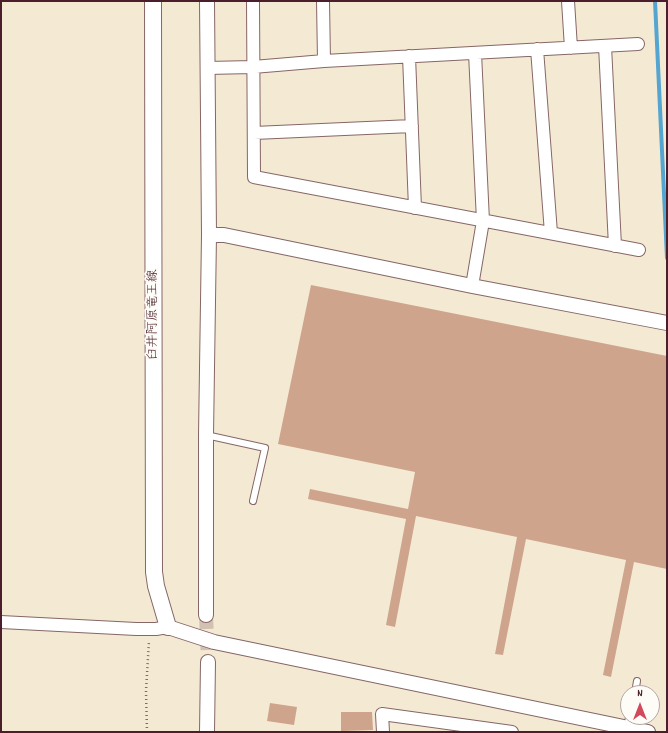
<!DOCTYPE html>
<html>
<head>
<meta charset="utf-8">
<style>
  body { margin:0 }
  #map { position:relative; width:668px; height:733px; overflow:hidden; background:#f4ead4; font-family:Dekko,sans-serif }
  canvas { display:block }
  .frame { position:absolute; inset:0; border:2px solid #4a1f2b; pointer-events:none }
  .north { position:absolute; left:620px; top:685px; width:40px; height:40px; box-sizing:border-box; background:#fdfcf7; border:1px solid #b5a4a5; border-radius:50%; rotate:0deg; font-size:11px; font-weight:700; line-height:16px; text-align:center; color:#4a1f2b }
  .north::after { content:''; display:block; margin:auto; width:14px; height:18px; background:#d1495b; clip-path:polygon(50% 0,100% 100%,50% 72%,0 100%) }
</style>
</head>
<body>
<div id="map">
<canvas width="668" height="733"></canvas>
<div class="frame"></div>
<div class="north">N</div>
</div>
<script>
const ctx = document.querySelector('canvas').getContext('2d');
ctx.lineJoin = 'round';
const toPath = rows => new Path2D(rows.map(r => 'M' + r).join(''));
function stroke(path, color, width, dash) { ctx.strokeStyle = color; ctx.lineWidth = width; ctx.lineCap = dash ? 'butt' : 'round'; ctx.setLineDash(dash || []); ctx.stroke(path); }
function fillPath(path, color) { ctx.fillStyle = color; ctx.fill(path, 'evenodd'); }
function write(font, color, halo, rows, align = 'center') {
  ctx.font = font + ' Dekko,"Klee One",sans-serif'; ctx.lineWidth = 3.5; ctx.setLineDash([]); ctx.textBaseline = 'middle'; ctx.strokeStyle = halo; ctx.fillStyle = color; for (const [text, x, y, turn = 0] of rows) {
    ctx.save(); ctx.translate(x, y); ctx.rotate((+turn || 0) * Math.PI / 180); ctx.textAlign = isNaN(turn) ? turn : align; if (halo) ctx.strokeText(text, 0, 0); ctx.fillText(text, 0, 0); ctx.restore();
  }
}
stroke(toPath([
  [655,1,667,258]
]), '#54a5cf', 4);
fillPath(toPath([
  [311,285,667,356,667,569,634,562,611,677,603,675,626,560,526,539,503,655,495,654,517,537,416,516,395,627,386,625,406,519,308,499,310,489,408,509,415,472,278,444],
  [270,703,297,707,294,725,267,721],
  [341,712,372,712,373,730,341,731]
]), '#cfa48c');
stroke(toPath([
  [206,615,208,662]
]), '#d2c1b2', 14, [14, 7]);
const service = toPath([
  [206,435,265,448,253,501],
  [635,693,637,681],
  [627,728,629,717]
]);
const minor = toPath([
  [253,1,254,177,639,250],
  [323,1,324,61],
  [568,1,571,48],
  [605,46,615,246],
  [537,49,551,233],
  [409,56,415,208],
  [207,68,253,67,324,61,638,44],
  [254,133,412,126],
  [472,286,483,221,475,53],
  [1,622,136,629,156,629,168,627],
  [383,732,382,714,512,732]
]);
const tertiary = toPath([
  [209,235,224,235,472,286,667,323],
  [206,615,206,435,209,235,207,1],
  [168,627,214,642,648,732],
  [207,732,208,662]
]);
const secondary = toPath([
  [153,1,154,572,156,586,168,627]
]);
stroke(service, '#866666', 8);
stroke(minor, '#866666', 14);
stroke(tertiary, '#866666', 16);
stroke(secondary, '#866666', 18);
stroke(toPath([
  [147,732,146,691,149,641]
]), '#866666', 2.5, [1, 3]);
stroke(service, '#fff', 6);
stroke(minor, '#fff', 12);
stroke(tertiary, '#fff', 14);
stroke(secondary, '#fff', 16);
write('13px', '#4a1f2b', '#fdfcf7', [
  ["臼井阿原竜王線",154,315,-90]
]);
</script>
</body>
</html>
